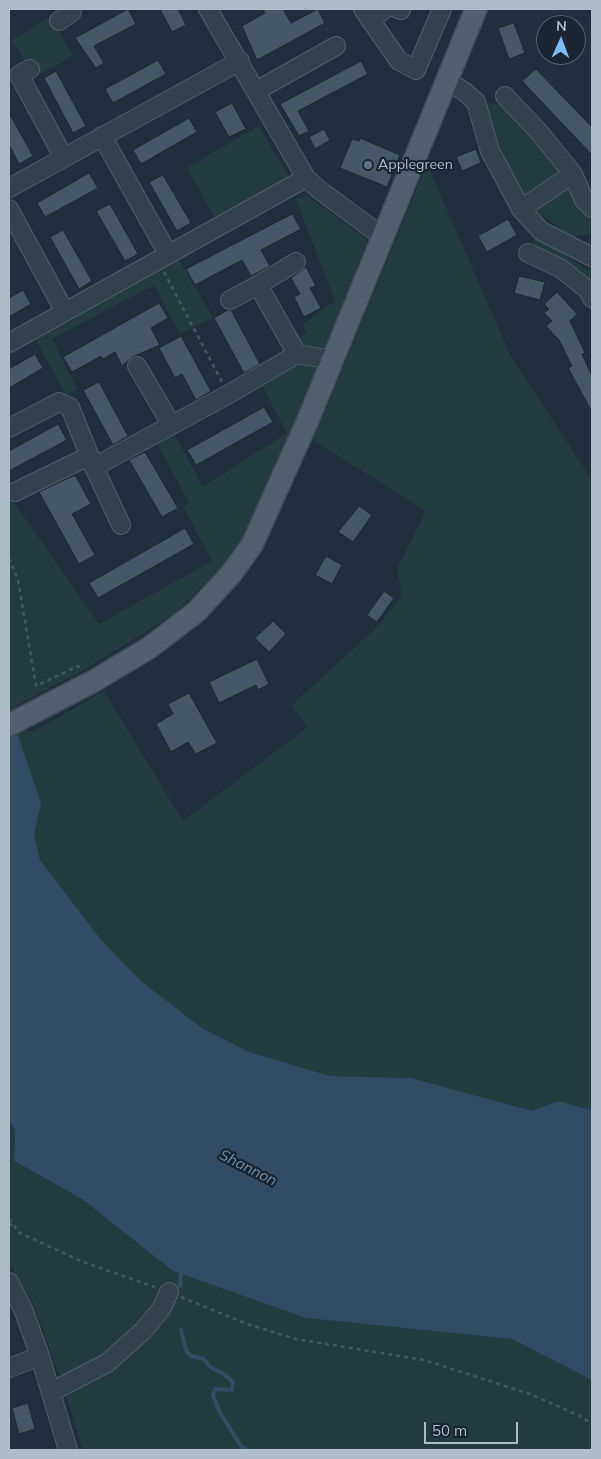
<!DOCTYPE html>
<html>
<head>
<meta charset="utf-8">
<style>
  body { margin:0 }
  #map { position:relative; width:601px; height:1459px; overflow:hidden; background:#212f3d; font-family:Mulish,sans-serif }
  canvas { display:block }
  .frame { position:absolute; inset:0; border:10px solid #b0bbc8; pointer-events:none }
  .north { position:absolute; left:536px; top:15px; width:50px; height:50px; box-sizing:border-box; background:#1a2531; border:1px solid #56616d; border-radius:50%; rotate:2deg; font-size:14px; font-weight:700; line-height:20px; text-align:center; color:#b0bbc8 }
  .north::after { content:''; display:block; margin:auto; width:18px; height:22px; background:#7ebaff; clip-path:polygon(50% 0,100% 100%,50% 72%,0 100%) }
  .scale { position:absolute; left:424px; top:1422px; width:94px; height:22px; box-sizing:border-box; border:2px solid #b0bbc8; border-top:0; padding-left:6px; font-size:15px; line-height:18px; white-space:nowrap; color:#b0bbc8; -webkit-text-stroke:4px #1a2531; paint-order:stroke }
</style>
</head>
<body>
<div id="map">
<canvas width="601" height="1459"></canvas>
<div class="frame"></div>
<div class="north">N</div>
<div class="scale">50 m</div>
</div>
<script>
const ctx = document.querySelector('canvas').getContext('2d');
ctx.lineJoin = 'round';
function fillPath(path, color) { ctx.fillStyle = color; ctx.fill(path, 'evenodd'); }
const toPath = rows => new Path2D(rows.map(r => 'M' + r).join(''));
function stroke(path, color, width, dash) { ctx.strokeStyle = color; ctx.lineWidth = width; ctx.lineCap = dash ? 'butt' : 'round'; ctx.setLineDash(dash || []); ctx.stroke(path); }
function write(font, color, halo, rows, align = 'center') {
  ctx.font = font + ' Mulish,sans-serif'; ctx.lineWidth = 4.5; ctx.setLineDash([]); ctx.textBaseline = 'middle'; ctx.strokeStyle = halo; ctx.fillStyle = color; for (const [text, x, y, turn = 0] of rows) {
    ctx.save(); ctx.translate(x, y); ctx.rotate((+turn || 0) * Math.PI / 180); ctx.textAlign = isNaN(turn) ? turn : align; if (halo) ctx.strokeText(text, 0, 0); ctx.fillText(text, 0, 0); ctx.restore();
  }
}
fillPath(toPath([
  [50,17,73,55,35,77,12,40],
  [486,103,499,104,554,159,580,208,592,222,590,234,571,237,539,213,522,192,499,155,485,110],
  [259,126,290,179,217,221,187,168],
  [427,164,511,357,592,480,592,1110,558,1101,532,1111,411,1078,330,1076,249,1052,202,1028,141,981,102,941,40,860,34,834,17,733,24,730,33,732,104,691,183,821,308,727,291,706,378,626,402,596,397,569,426,511,313,440],
  [307,196,368,240,327,352,241,547,174,614,87,668,17,705,12,716,9,710,9,495,99,624,212,561,183,506,189,503,158,445,173,432,203,487,287,433,262,386,296,351,293,342,307,332,303,324,335,301,296,199],
  [538,235,585,269,592,271,592,285,532,248],
  [179,260,213,318,180,334,154,285,52,339,77,389,66,395,36,340],
  [9,1120,15,1131,14,1162,82,1199,173,1271,306,1318,512,1339,592,1380,592,1450,83,1450,66,1394,33,1303,9,1264]
]), '#233d3e');
fillPath(toPath([
  [9,710,41,803,34,834,40,860,102,941,141,981,202,1028,249,1052,330,1076,411,1078,532,1111,558,1101,592,1110,592,1380,512,1339,306,1318,173,1271,82,1199,14,1161,15,1131,9,1120]
]), '#334c65');
stroke(toPath([
  [180,1286,181,1268],
  [181,1330,186,1350,191,1356,204,1359,210,1367,224,1374,233,1382,232,1390,215,1389,213,1395,219,1411,241,1446,247,1450]
]), '#334c65', 4);
const building = toPath([
  [128,9,136,24,94,46,104,63,96,68,75,38,128,9],
  [160,9,178,9,186,25,172,32,160,9],
  [262,9,283,9,291,23,318,9,325,23,257,60,242,26,265,13,262,9],
  [514,23,525,53,509,59,498,28,514,23],
  [158,60,166,74,113,103,105,89,158,60],
  [361,61,368,74,298,111,309,131,299,136,280,104,361,61],
  [536,69,592,127,592,155,522,81,536,69],
  [56,71,86,126,73,133,44,78,56,71],
  [232,103,246,129,229,137,215,112,232,103],
  [9,113,33,156,19,164,9,145,9,113],
  [189,118,197,132,141,164,133,150,189,118],
  [324,129,330,140,315,149,309,137,324,129],
  [360,138,400,155,387,187,340,168,352,139,359,141,360,138],
  [476,149,481,163,462,171,456,157,476,149],
  [89,173,98,188,45,217,37,203,89,173],
  [163,175,191,223,177,231,149,182,163,175],
  [110,204,138,254,125,261,96,211,110,204],
  [292,214,301,229,261,250,270,266,251,276,242,260,195,285,186,269,292,214],
  [508,219,517,235,487,252,478,236,508,219],
  [63,230,92,281,79,289,50,237,63,230],
  [306,267,316,286,310,288,321,308,304,317,294,297,300,294,291,278,306,267],
  [519,276,545,282,540,300,514,293,519,276],
  [23,290,31,304,9,317,9,298,23,290],
  [557,292,577,314,570,321,585,353,582,354,592,376,592,412,568,368,572,366,559,340,546,326,552,321,544,313,549,309,544,304,557,292],
  [159,303,168,318,151,328,160,345,132,357,122,366,115,352,103,359,101,356,72,372,63,357,159,303],
  [228,310,231,310,260,364,244,373,214,318,228,310],
  [181,336,211,391,196,400,182,374,175,378,159,348,181,336],
  [35,354,43,368,9,388,9,369,35,354],
  [99,382,128,436,113,445,83,390,99,382],
  [264,407,273,422,196,465,187,450,264,407],
  [58,424,67,440,9,471,9,451,58,424],
  [145,452,178,508,162,517,129,460,145,452],
  [75,475,91,504,72,514,95,555,79,564,39,492,75,475],
  [359,506,372,515,353,542,338,532,359,506],
  [185,528,194,544,98,598,89,583,185,528],
  [326,556,342,565,332,584,315,575,326,556],
  [384,591,394,598,377,622,367,615,384,591],
  [273,621,286,634,269,652,255,638,273,621],
  [257,659,269,684,258,690,256,685,219,703,209,682,257,659],
  [189,693,217,743,196,754,188,742,171,752,156,724,173,714,168,704,189,693],
  [28,1403,35,1429,19,1434,12,1408,28,1403]
]);
fillPath(building, '#465666');
stroke(building, '#1c2733', 1);
const minor = toPath([
  [208,9,306,178,318,189,375,231,384,235],
  [363,9,399,61,416,70,442,9],
  [398,9,401,10],
  [370,20,385,9],
  [59,21,72,12],
  [30,69,19,75,64,158],
  [446,80,465,92,476,102,490,151,521,209,541,231,592,257],
  [256,91,336,46],
  [505,96,539,132,573,174,521,209],
  [102,136,168,254],
  [573,174,584,200,592,208],
  [9,188,240,61],
  [9,209,65,312],
  [528,253,560,268,588,290,592,298],
  [296,262,258,285,297,354],
  [230,300,258,285],
  [9,343,306,178],
  [137,366,171,424],
  [9,428,59,402,70,407,94,467],
  [15,492,89,456],
  [121,525,94,467,229,394,297,354,333,360],
  [9,1282,23,1309,40,1356,68,1450],
  [9,1368,40,1356],
  [51,1392,107,1363,143,1331,162,1308,169,1292]
]);
const major = toPath([
  [9,725,92,682,149,648,196,612,231,574,252,545,308,420,476,9]
]);
stroke(minor, '#535e6a', 20);
stroke(major, '#414c58', 24);
stroke(toPath([
  [164,272,222,382],
  [9,558,18,580,36,686,78,666,81,669],
  [9,1219,20,1233,83,1262,155,1287],
  [9,1223,15,1229],
  [181,1297,247,1324,296,1339,424,1360,530,1394,580,1416,592,1424]
]), '#415a5b', 2.5, [4, 4]);
stroke(minor, '#35404d', 18);
stroke(major, '#52606d', 21);
for (const [x, y, r, color] of [
  [368,165,5,"#5c6f8a"]
]) { const dot = new Path2D(); dot.arc(x, y, r, 0, 2 * Math.PI); ctx.fillStyle = color; ctx.fill(dot); stroke(dot, '#1a2531', 2); }
write('14px', '#b0bbc8', '#1a2531', [
  ["Applegreen",378,165]
], 'left');
write('italic 15px', '#6e8fae', '#1a2531', [
  ["Shannon",248,1168,27]
]);
</script>
</body>
</html>
